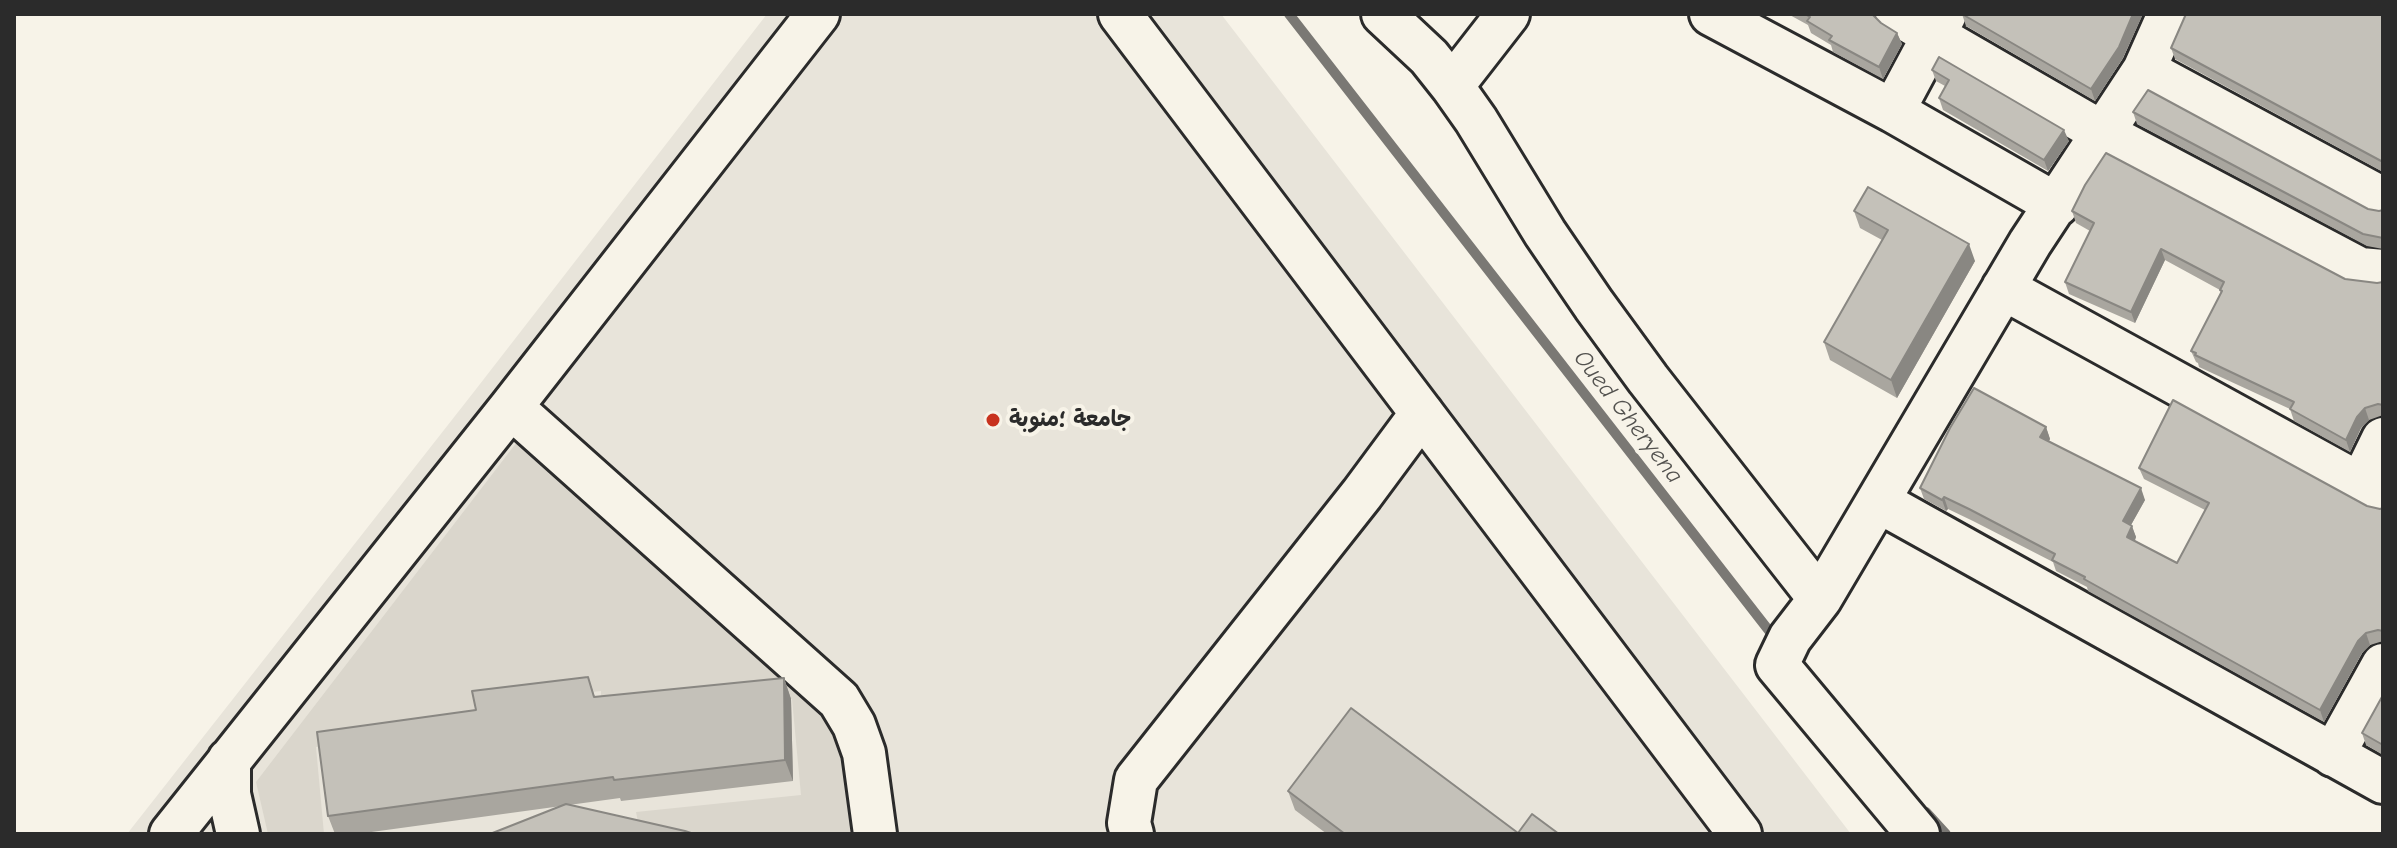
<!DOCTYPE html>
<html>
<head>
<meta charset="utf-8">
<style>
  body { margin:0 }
  #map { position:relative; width:2397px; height:848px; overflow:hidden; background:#f7f3e8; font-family:"Comic Neue",sans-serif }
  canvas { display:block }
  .frame { position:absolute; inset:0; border:16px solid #2b2b2b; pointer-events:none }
</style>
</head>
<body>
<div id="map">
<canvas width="2397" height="848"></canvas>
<div class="frame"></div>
</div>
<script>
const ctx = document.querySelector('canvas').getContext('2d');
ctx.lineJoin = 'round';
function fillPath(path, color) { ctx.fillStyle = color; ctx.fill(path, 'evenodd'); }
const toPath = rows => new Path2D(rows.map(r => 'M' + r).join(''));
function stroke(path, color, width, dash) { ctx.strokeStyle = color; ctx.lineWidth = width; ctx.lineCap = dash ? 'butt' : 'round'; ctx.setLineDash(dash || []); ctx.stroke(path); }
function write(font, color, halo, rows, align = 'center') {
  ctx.font = font + ' "Comic Neue","Playpen Sans Arabic",sans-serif'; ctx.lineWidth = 8; ctx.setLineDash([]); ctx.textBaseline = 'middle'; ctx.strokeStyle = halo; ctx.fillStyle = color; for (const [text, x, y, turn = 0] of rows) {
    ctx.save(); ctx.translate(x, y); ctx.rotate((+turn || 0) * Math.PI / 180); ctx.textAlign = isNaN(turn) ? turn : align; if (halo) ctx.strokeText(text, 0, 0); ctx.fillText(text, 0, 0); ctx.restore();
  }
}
fillPath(toPath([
  [767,14,1221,14,1851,834,127,834,473,393]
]), '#e8e4da');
fillPath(toPath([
  [517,442,841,717,875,834,640,832,636,812,801,795,792,699,601,718,601,691,474,705,478,729,316,747,324,834,268,834,256,782]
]), '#dad6cc');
stroke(toPath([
  [1289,14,1777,641],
  [1926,812,1946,834]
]), '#7a7874', 10);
const minor = toPath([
  [1120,14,1740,834],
  [1383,14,1429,57,1452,86,1476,120,1545,233,1594,305,1648,379,1820,599,1790,638,1777,665,1918,834],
  [1711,14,1893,111,2057,205],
  [1897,14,2101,132,2360,269,2383,271],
  [2144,70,2383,199],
  [1452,86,1508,14],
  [1893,111,1945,14],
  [2003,288,2383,497],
  [511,407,839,700,854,725,864,753,875,834],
  [2361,484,2383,439],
  [1878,501,2383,782],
  [1820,599,2030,243,2144,70,2169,14],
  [2333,755,2383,665],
  [229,760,229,794,238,834],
  [171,834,511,407,818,14],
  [1132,834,1129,823,1136,780,1362,494,1422,413]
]);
stroke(minor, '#2b2b2b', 48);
stroke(minor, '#f7f3e8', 42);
fillPath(toPath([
  [1788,14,1873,14,1881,23,1897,33,1902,44,1883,79,1833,52,1831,45,1811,33,1808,25],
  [1962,14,2123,58,2095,101,1966,26],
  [2383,14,2383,172,2175,59,2171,48],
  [1932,70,2069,141,2048,171,1943,110,1939,98,1945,86,1936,81],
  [2133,112,2368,209,2379,211,2383,210,2383,249,2367,246,2137,124],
  [1854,211,1975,261,1897,398,1830,360,1824,342,1882,240,1860,228],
  [2072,211,2345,279,2377,283,2383,282,2383,415,2369,420,2361,428,2350,452,2294,421,2290,409,2199,367,2198,363,2196,362,2191,351,2221,293,2220,290,2165,260,2135,323,2069,294,2065,282,2090,231,2076,223],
  [2046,427,2050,439,2049,441,2145,500,2131,525,2136,537,2135,541,2177,563,2205,510,2144,479,2139,468,2380,509,2383,508,2383,641,2370,645,2362,653,2324,722,2088,591,2087,587,2056,571,2053,562,1973,521,1948,509,1946,511,1924,499,1920,488],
  [588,677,595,697,784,678,791,699,793,781,621,801,620,798,357,834,335,834,328,816,476,710],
  [2383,695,2383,755,2366,745,2362,733],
  [1288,791,1518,833,1559,834,1327,834,1295,810]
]), '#a9a69f');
fillPath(toPath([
  [2133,14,2143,14,2123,58,2095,101,2091,89],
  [1897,33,1902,44,1883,79,1879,67],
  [2064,130,2069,141,2048,171,2044,160],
  [1969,244,1975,261,1897,398,1891,380],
  [2161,249,2165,260,2135,323,2131,312],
  [2365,408,2369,420,2361,428,2350,452,2346,440,2357,417],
  [2046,427,2050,439,2044,449,2040,437],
  [2141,488,2145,500,2127,532,2123,521],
  [1944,497,1948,509,1946,511,1942,500],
  [2132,526,2136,537,2131,548,2127,537],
  [2366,633,2370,645,2362,653,2324,722,2320,710,2358,641],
  [784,678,791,699,793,781,785,760]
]), '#898782');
const building = toPath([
  [1805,14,1872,14,1881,23,1897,33,1879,67,1829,40,1832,36,1807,21,1810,17,1805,14],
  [1962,14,2133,14,2119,47,2091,89,1962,14],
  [2186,14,2383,14,2383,162,2171,48,2186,14],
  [1939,57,2064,130,2044,160,1939,98,1949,80,1932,70,1939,57],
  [2148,90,2368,209,2379,211,2383,210,2383,238,2363,234,2133,112,2148,90],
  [2106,153,2345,279,2377,283,2383,282,2383,405,2378,404,2365,408,2357,417,2346,440,2290,409,2294,402,2195,355,2196,353,2191,351,2222,291,2220,290,2224,282,2161,249,2131,312,2065,282,2094,223,2072,211,2085,185,2106,153],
  [1868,187,1969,244,1891,380,1824,342,1888,230,1854,211,1868,187],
  [1974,388,2046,427,2040,437,2141,488,2123,521,2132,526,2127,537,2177,563,2209,503,2139,468,2173,400,2367,506,2380,509,2383,508,2383,631,2378,630,2366,633,2358,641,2320,710,2084,579,2085,577,2052,560,2055,554,1969,509,1944,497,1942,500,1920,488,1950,428,1974,388],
  [588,677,594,697,784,678,785,760,614,780,613,777,328,816,317,732,476,710,472,691,588,677],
  [2383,695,2383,745,2362,733,2383,695],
  [1351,708,1518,833,1532,814,1559,834,1345,834,1288,791,1351,708],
  [566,804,685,831,694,834,490,834,566,804]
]);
fillPath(building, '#c4c1b9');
stroke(building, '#898782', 2);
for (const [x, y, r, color] of [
  [993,420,8,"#c8321e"]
]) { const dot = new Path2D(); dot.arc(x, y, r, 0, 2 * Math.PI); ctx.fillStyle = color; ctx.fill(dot); stroke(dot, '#f7f3e8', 3); }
write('bold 22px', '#2b2b2b', '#f7f3e8', [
  ["جامعة ؛منوبة",1009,420]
], 'left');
write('italic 24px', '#53524f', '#f7f3e8', [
  ["Oued Gheryena",1628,417,52]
]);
</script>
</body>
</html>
